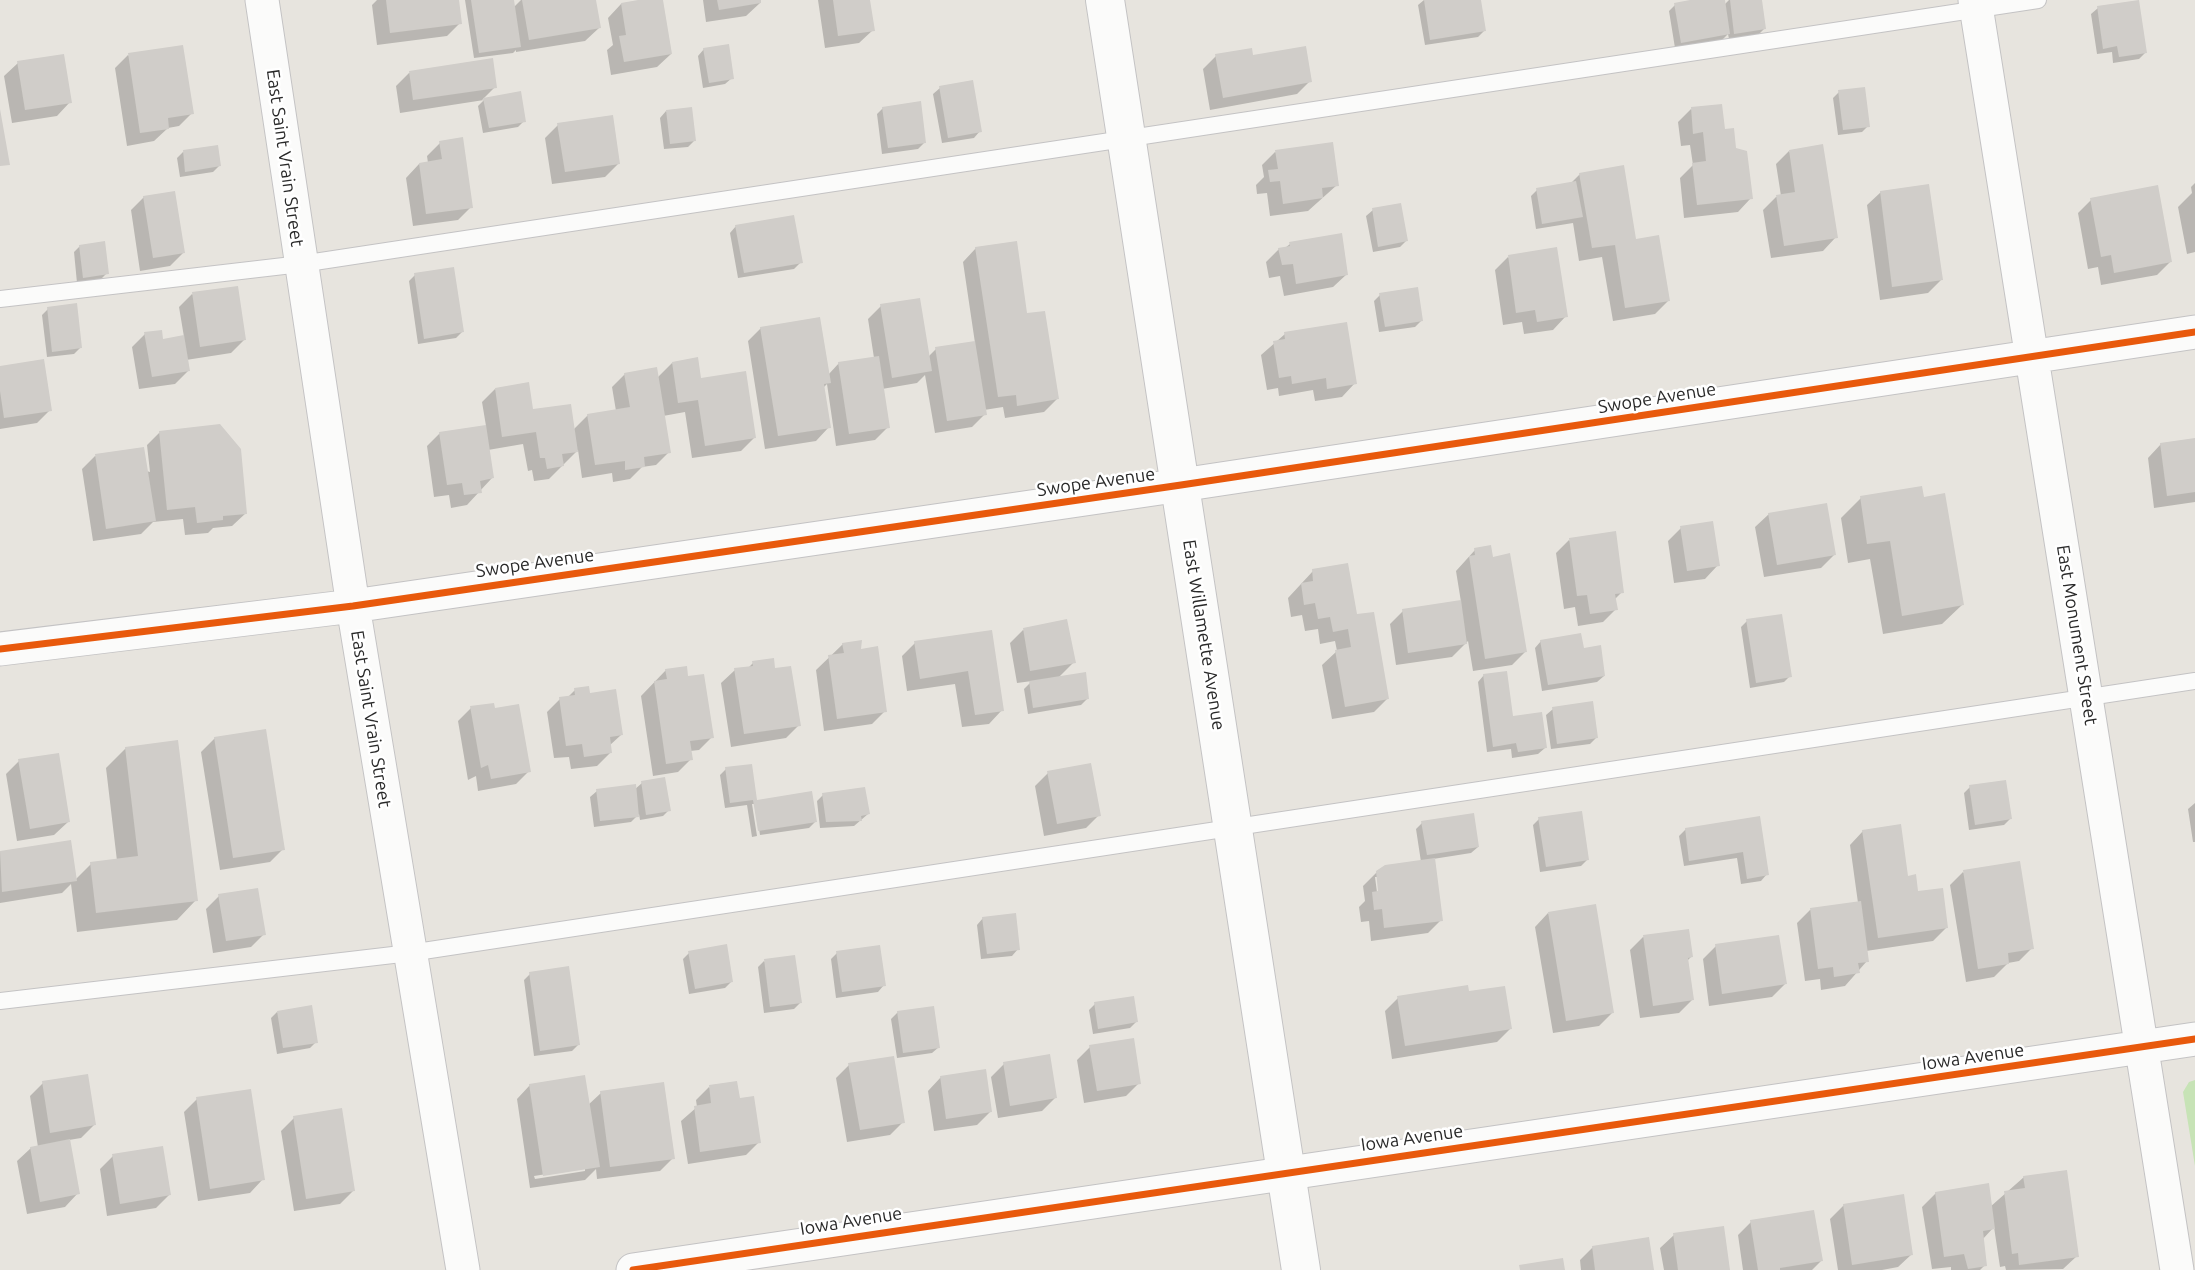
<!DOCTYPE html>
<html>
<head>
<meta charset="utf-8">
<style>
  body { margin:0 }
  canvas { display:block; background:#e7e4de }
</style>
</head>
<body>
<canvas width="2195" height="1270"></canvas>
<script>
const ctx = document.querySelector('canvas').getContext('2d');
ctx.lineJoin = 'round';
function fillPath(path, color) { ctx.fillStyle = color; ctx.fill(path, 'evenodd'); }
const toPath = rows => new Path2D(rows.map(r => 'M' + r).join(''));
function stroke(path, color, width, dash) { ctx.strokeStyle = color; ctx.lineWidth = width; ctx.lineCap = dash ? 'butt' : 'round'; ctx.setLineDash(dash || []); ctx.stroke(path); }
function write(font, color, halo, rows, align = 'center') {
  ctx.font = font + ' Ubuntu,sans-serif'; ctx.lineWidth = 5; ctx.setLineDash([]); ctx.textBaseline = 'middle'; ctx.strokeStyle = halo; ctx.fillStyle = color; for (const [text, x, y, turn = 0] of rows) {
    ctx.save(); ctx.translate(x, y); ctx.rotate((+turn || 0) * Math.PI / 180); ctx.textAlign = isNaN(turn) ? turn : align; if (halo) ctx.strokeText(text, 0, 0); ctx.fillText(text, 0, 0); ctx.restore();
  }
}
fillPath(toPath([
  [2195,1080,2195,1166,2183,1092,2189,1082]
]), '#c7e3b6');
fillPath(toPath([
  [377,0,458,0,460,23,447,36,377,45,372,5],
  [465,0,512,0,513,8,521,0,594,0,599,28,585,41,516,52,516,50,513,53,474,58],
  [649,0,661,0,671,54,657,67,611,75,607,50,613,45,608,18,621,4],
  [703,0,759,0,760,3,746,16,706,22],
  [818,0,869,0,873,30,859,43,825,48],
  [1424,0,1479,0,1484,31,1478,37,1425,45,1418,5],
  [1700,0,1723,0,1724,5,1729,0,1760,0,1764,29,1758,35,1729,39,1728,34,1722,40,1675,48,1669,11,1675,5],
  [2098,8,2145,53,2139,59,2113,63,2112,52,2097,54,2091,14],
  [704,49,732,78,725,84,703,88,698,56],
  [128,55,192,113,179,126,168,128,154,141,127,146,115,68],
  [1216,56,1252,57,1310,81,1297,94,1210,110,1203,69],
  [18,63,70,102,57,116,12,123,4,76],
  [409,73,495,87,482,100,519,93,524,121,518,127,483,133,478,106,484,100,400,113,396,86],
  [940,88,980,131,974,138,942,143,933,94],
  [1839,92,1868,126,1862,132,1838,135,1833,98],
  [883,108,924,143,918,149,882,154,877,114],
  [1691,109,1723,131,1734,150,1751,198,1738,212,1684,218,1680,178,1693,165,1690,145,1681,146,1678,122],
  [666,111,694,141,688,147,664,149,660,118],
  [558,125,618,164,605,177,552,184,545,138],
  [440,143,471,207,458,220,413,226,406,178,419,164,428,163,427,156],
  [1789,151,1836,237,1823,251,1771,258,1763,210,1776,197,1781,196,1776,164],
  [183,152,219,166,213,172,180,177,177,158],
  [1275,152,1337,185,1308,211,1270,216,1267,193,1257,194,1256,185,1264,177,1262,165],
  [1580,174,1634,241,1668,301,1655,314,1613,321,1602,257,1579,261,1573,223,1536,229,1531,196,1537,190,1571,183],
  [2195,183,2195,252,2187,254,2178,207,2192,193,2191,187],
  [1881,192,1941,280,1928,293,1880,300,1867,205],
  [144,197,183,253,170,266,140,271,131,210],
  [2091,200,2171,261,2157,275,2101,285,2098,267,2088,269,2078,213],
  [1373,210,1406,241,1400,247,1373,252,1366,216],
  [736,226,801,262,794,269,738,278,730,233],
  [1290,244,1347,274,1333,287,1284,296,1280,276,1269,278,1266,262,1279,249,1285,248],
  [80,246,107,273,101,279,77,283,74,252],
  [976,248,1026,315,1057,399,1044,412,1005,418,1003,407,984,410,985,414,972,427,935,433,925,375,917,383,882,389,888,427,875,440,836,446,827,384,823,388,829,427,816,441,765,449,748,341,761,328,828,375,839,363,874,358,868,319,881,306,928,357,936,349,975,343,963,262],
  [1508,257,1566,316,1553,330,1524,334,1522,322,1503,325,1495,270],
  [415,275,462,332,456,338,418,344,409,281],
  [192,294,244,340,231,353,186,360,188,371,175,384,139,389,132,347,145,334,162,341,184,337,179,307],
  [1380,295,1422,320,1415,327,1379,332,1374,301],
  [48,309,81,347,74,354,47,357,42,315],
  [1285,334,1355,383,1342,397,1315,401,1313,390,1279,396,1278,388,1267,390,1261,355],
  [672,363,699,380,754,438,741,451,692,458,685,412,663,416,669,452,656,465,642,467,630,479,613,482,612,473,582,478,578,450,549,479,534,481,532,470,528,471,523,444,488,450,492,478,467,505,451,508,449,495,434,497,427,446,440,433,486,426,482,402,495,389,532,411,573,430,588,415,616,411,612,387,625,374,657,378],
  [0,368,50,410,37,423,0,429],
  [160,432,246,513,232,526,213,528,208,533,185,535,183,519,153,522,141,534,93,541,82,469,95,456,150,472,147,445],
  [2195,440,2195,502,2154,508,2148,458,2161,444],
  [1861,498,1962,605,1942,624,1883,634,1870,559,1848,563,1841,518],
  [1769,514,1834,555,1821,568,1764,577,1755,527],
  [1681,528,1718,565,1705,579,1674,583,1668,541],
  [1569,540,1622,592,1614,600,1616,609,1603,622,1578,626,1575,607,1564,609,1556,553],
  [1475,550,1525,652,1512,665,1473,671,1468,641,1452,657,1396,665,1390,624,1403,611,1461,602,1456,571],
  [1313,571,1355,616,1387,699,1374,712,1332,719,1322,665,1337,651,1335,641,1320,644,1318,629,1305,631,1302,615,1291,617,1288,598],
  [1747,621,1790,676,1784,682,1750,688,1741,627],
  [1023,630,1074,662,1058,678,1087,699,1081,705,1028,714,1024,689,1032,681,1017,683,1010,643],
  [990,632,1002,710,989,724,962,727,955,684,907,691,902,656,915,643],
  [1541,641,1583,650,1604,676,1597,682,1542,691,1535,648],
  [843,644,885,711,872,724,824,731,816,670],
  [753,663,774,670,799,725,786,738,731,747,721,683,735,670,748,668],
  [666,670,687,678,712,737,699,750,690,751,691,759,678,772,653,776,641,696],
  [1484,675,1512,718,1545,748,1538,754,1512,758,1511,749,1487,752,1478,682],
  [575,690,588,695,621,735,609,746,610,753,597,766,571,769,569,757,554,758,547,712,560,699,567,698],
  [471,708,529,771,516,784,478,791,476,776,468,780,458,721],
  [1553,709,1596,738,1590,744,1551,749,1546,715],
  [215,738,283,849,270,862,220,870,201,752],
  [126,748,196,900,177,920,77,932,71,884,62,893,0,903,0,852,70,842,75,880,91,864,117,861,106,768],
  [19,761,68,822,54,835,17,841,6,774],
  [726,769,755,802,815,822,809,828,760,835,755,804,752,804,757,836,752,837,747,805,725,808,720,775],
  [1048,773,1099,815,1086,828,1044,836,1035,786],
  [642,783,669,810,663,816,640,820,639,814,631,822,594,827,590,797,597,791,634,790],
  [1970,787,2010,819,2004,825,1969,830,1964,793],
  [823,795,868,814,854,826,820,828,817,801],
  [2195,803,2195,842,2193,842,2188,809],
  [1759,818,1767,874,1761,881,1741,884,1737,858,1684,866,1679,836,1686,829],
  [1539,819,1587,860,1581,866,1540,872,1533,825],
  [1422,823,1478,847,1471,853,1433,859,1441,920,1428,933,1371,941,1369,921,1361,922,1359,907,1365,901,1363,886,1377,872,1421,862,1416,829],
  [1375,877,1378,877,1381,899,1378,900],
  [1863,831,1907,878,1946,928,1933,941,1866,951,1867,961,1845,986,1821,990,1820,979,1805,981,1797,923,1810,910,1858,903,1850,845],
  [1963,872,2032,948,2019,961,2008,963,1994,977,1966,982,1950,885],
  [219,896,264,934,251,947,213,953,206,909],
  [1548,913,1612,1013,1599,1026,1553,1033,1535,927],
  [983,918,1018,949,1012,956,981,959,977,925],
  [1643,937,1691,957,1687,961,1692,1000,1679,1013,1640,1018,1630,950],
  [1716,946,1785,984,1772,997,1709,1006,1703,959],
  [689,953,731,982,725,988,689,994,683,959],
  [837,953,884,985,878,992,836,998,831,959],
  [764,961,800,1003,794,1009,764,1013,758,967],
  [530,974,578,1045,572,1051,534,1056,524,980],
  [1468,993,1510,1029,1497,1042,1392,1059,1385,1011,1398,998],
  [1095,1004,1136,1022,1130,1028,1093,1034,1089,1010],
  [277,1012,316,1042,310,1048,277,1054,271,1018],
  [898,1012,939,1047,932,1053,897,1058,891,1019],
  [1090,1047,1139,1083,1126,1096,1084,1103,1077,1060],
  [1004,1064,1055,1098,1042,1111,998,1118,991,1077],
  [849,1065,903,1122,890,1135,847,1142,836,1078],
  [941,1077,990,1112,977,1125,934,1131,928,1091],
  [43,1083,94,1125,81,1138,69,1140,78,1193,65,1207,27,1214,17,1161,31,1148,38,1147,30,1096],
  [530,1085,588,1105,601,1093,673,1158,660,1171,597,1179,596,1169,585,1180,530,1188,517,1099],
  [585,1168,585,1171,535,1179,534,1176],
  [709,1087,759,1142,746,1155,688,1164,681,1121,697,1107,696,1100],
  [197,1099,263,1179,250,1193,198,1201,184,1112],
  [294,1118,353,1191,340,1204,294,1211,281,1131],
  [113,1156,169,1195,156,1208,107,1216,100,1169],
  [2024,1177,2077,1256,2063,1269,2006,1270,2005,1266,2000,1267,1994,1227,1982,1240,1985,1265,1980,1270,1951,1270,1951,1267,1932,1269,1922,1207,1936,1193,1990,1207],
  [1844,1205,1912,1254,1898,1267,1882,1270,1838,1270,1830,1219],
  [1751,1222,1821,1261,1812,1270,1743,1270,1738,1235],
  [1674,1235,1729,1270,1664,1270,1660,1248],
  [1593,1247,1652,1270,1581,1270,1580,1260]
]), '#0003');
fillPath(toPath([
  [386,0,459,0,462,24,390,33],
  [471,0,514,0,521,47,479,53],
  [522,0,596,0,601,28,529,40],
  [638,0,663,0,672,54,624,62,619,36,626,35,621,3],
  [717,0,761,0,761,3,719,10],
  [833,0,870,0,875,31,838,36],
  [1424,0,1481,0,1486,31,1430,40],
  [1690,0,1725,0,1730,34,1681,43,1674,3],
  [1730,0,1762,0,1766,29,1734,34],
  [2139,0,2147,53,2119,57,2117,46,2103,49,2097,6],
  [729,44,734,79,709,83,703,48],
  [183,45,194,114,168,118,169,129,140,133,128,53],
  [1306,46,1312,82,1223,98,1215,54,1252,48,1253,55],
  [64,54,72,103,25,110,17,61],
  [493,58,497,88,413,100,409,71],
  [973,80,982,132,948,138,939,86],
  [1865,87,1870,127,1843,130,1838,90],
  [521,91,526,122,489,128,483,98],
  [921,101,926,143,888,148,882,107],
  [1722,104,1725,129,1734,128,1736,148,1747,151,1753,199,1697,205,1692,163,1706,161,1703,132,1693,134,1691,107],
  [692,107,696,141,670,144,666,110],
  [0,109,10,165,0,166],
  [613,115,620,164,565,172,557,123],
  [463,137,473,208,426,214,419,163,442,159,439,141],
  [1333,142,1339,186,1322,188,1323,198,1283,204,1280,181,1270,182,1268,170,1278,169,1275,150],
  [1823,144,1838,238,1784,246,1776,195,1795,192,1789,150],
  [218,145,221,166,185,172,183,150],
  [1624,165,1636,239,1659,235,1670,301,1625,308,1615,245,1592,248,1579,173],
  [1576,181,1583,217,1542,224,1536,188],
  [1929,184,1943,280,1892,287,1880,191],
  [2158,185,2172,262,2114,273,2111,255,2101,257,2090,198],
  [175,191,185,253,153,258,143,196],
  [1401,203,1408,241,1378,247,1372,208],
  [794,215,803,263,744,273,735,225],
  [1342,233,1348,275,1296,284,1293,264,1282,265,1278,248,1290,246,1289,242],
  [105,241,109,274,83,278,79,245],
  [1017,241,1027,313,1045,311,1059,399,1017,406,1016,395,998,397,975,247],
  [1557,247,1568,317,1537,322,1535,310,1516,313,1508,255],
  [454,267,464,332,424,339,414,273],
  [238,286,246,340,200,347,192,292],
  [1418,287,1423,321,1385,327,1379,293],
  [920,298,932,371,892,378,880,304],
  [77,303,82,348,52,352,47,307],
  [820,317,831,383,824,384,831,428,778,436,760,327],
  [1347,322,1357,384,1327,389,1326,378,1292,384,1291,376,1279,378,1273,341,1285,339,1284,332],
  [162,330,163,339,184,335,190,371,152,377,144,332],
  [975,341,987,415,947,421,935,347],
  [879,356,890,428,849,434,838,362],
  [698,357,701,378,746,371,756,438,705,446,698,400,678,403,672,362],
  [44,359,52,411,4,418,0,391,0,366],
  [657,367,671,453,644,457,645,467,625,470,625,461,595,465,587,414,630,407,624,373],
  [529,382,533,409,571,404,578,452,562,454,564,466,547,469,545,458,540,458,536,432,502,437,495,388],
  [220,424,241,449,247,514,223,516,223,520,197,523,195,507,167,510,159,431],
  [486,425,494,478,480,481,482,493,464,495,462,483,447,485,439,432],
  [2195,438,2195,492,2167,496,2160,443],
  [144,447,156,521,106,529,95,454],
  [1922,486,1924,497,1945,493,1964,605,1902,616,1890,541,1867,544,1860,496],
  [1827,503,1836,555,1777,565,1768,513],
  [1713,521,1720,566,1687,571,1680,526],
  [1616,531,1624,593,1615,594,1618,610,1590,614,1587,595,1577,596,1569,538],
  [1491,545,1493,557,1510,553,1527,652,1485,659,1469,556,1475,555,1474,548],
  [1348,563,1357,614,1374,612,1389,699,1345,707,1335,650,1351,647,1348,629,1333,632,1330,617,1318,619,1315,603,1304,605,1301,583,1313,581,1312,569],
  [1461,600,1467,644,1408,653,1402,609],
  [1782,614,1792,677,1756,683,1746,619],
  [1067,619,1076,663,1030,671,1023,628],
  [992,630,1004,711,975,715,968,671,920,679,914,641],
  [1581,633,1584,648,1601,645,1605,676,1548,685,1540,640],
  [862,640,861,649,878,646,887,712,837,719,828,655,844,653,842,643],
  [774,658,775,668,791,666,801,726,744,734,734,668,753,666,752,661],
  [687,666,688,676,704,674,714,738,690,741,693,760,666,764,654,681,667,679,665,669],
  [1507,671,1513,716,1542,712,1547,748,1518,752,1516,743,1493,747,1483,674],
  [1086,672,1089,699,1033,708,1029,681],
  [589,686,590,693,616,689,623,735,610,737,612,753,584,757,582,744,566,746,559,697,575,695,574,688],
  [1593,701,1598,738,1557,744,1552,707],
  [494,703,495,708,519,704,531,772,491,779,488,765,481,768,470,706],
  [266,729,285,850,233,858,214,737],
  [178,740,198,901,96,913,90,862,138,856,125,747],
  [59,753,70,822,30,829,18,759],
  [1091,763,1101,816,1057,824,1047,771],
  [752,764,757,800,812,791,817,822,758,831,753,800,730,803,725,767],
  [665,777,671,811,646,815,641,781],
  [2006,780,2012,819,1975,825,1969,785],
  [636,784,639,817,600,821,596,789],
  [865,787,870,814,861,816,862,821,826,822,822,793],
  [1582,811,1589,860,1546,867,1538,817],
  [1474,813,1479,847,1427,855,1421,821],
  [1760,816,1769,875,1747,879,1743,852,1689,861,1685,828],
  [1901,824,1908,876,1916,874,1918,891,1943,888,1948,928,1878,938,1862,830],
  [71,840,77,881,2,892,0,851],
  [1435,858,1443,921,1384,928,1382,909,1374,910,1372,892,1378,891,1376,871,1385,865],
  [2020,861,2034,949,2008,953,2009,964,1978,969,1963,870],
  [258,888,266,935,226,941,218,894],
  [1861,901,1869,962,1858,963,1860,973,1834,977,1833,967,1818,969,1810,908],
  [1596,904,1614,1013,1566,1021,1548,912],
  [1016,913,1020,950,987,954,982,917],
  [1689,929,1693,957,1688,958,1694,1000,1653,1006,1643,935],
  [1779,935,1787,984,1722,994,1715,944],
  [727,944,733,982,695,989,688,951],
  [880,945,886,986,842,992,836,951],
  [795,955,802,1003,770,1007,764,959],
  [569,966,580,1045,540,1051,529,972],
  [1468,985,1469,991,1505,986,1512,1029,1405,1046,1397,996],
  [1134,996,1138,1022,1098,1029,1094,1002],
  [312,1005,318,1043,283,1048,277,1011],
  [934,1006,940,1048,903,1053,897,1011],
  [1134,1038,1141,1084,1097,1091,1089,1045],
  [1050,1054,1057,1098,1010,1106,1003,1062],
  [894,1056,905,1123,860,1130,848,1063],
  [986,1069,992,1112,946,1119,940,1076],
  [88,1074,96,1125,50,1133,42,1081],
  [585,1075,600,1167,543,1176,529,1084],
  [737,1081,740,1098,754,1096,761,1143,700,1152,694,1106,711,1103,709,1085],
  [664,1082,675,1159,610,1167,600,1091],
  [251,1089,265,1180,210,1189,196,1097],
  [342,1108,355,1191,306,1199,293,1116],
  [70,1139,80,1194,40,1202,30,1147],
  [163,1146,171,1195,120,1204,112,1154],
  [2067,1170,2079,1257,2019,1265,2018,1253,2012,1254,2004,1191,2025,1188,2023,1176],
  [1989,1183,1995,1229,1983,1231,1987,1266,1968,1269,1964,1254,1944,1257,1935,1192],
  [1904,1194,1913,1255,1852,1265,1843,1204],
  [1814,1210,1823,1261,1780,1268,1780,1270,1758,1270,1750,1220],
  [1724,1226,1730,1270,1678,1270,1673,1233],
  [1649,1237,1654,1270,1595,1270,1592,1246],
  [1563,1258,1565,1270,1520,1270,1519,1265]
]), '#d0cdc9');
const lane = toPath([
  [0,299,301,264,2038,0],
  [0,1001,410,953,2195,681]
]);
const street = toPath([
  [262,0,353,606,463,1270],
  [1975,0,2177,1270],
  [0,649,353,606,1181,485,2195,332],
  [633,1270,2195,1039]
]);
const secondary = toPath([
  [1105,0,1301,1270]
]);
stroke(lane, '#c4c3c4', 18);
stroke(street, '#c4c3c4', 35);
stroke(secondary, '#c4c3c4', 40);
stroke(lane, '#fbfbfa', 16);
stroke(street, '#fbfbfa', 33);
stroke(secondary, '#fbfbfa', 38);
stroke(toPath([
  [0,649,353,606,1181,485,2195,332],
  [633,1270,2195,1039]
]), '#e8590c', 7);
write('18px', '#292929', '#fff', [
  ["East Saint Vrain Street",285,158,82],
  ["Swope Avenue",1657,398,-9],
  ["Swope Avenue",1096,482,-8],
  ["Swope Avenue",535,563,-8],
  ["East Willamette Avenue",1204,635,81],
  ["East Monument Street",2077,635,81],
  ["East Saint Vrain Street",371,719,81],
  ["Iowa Avenue",1973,1057,-8],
  ["Iowa Avenue",1412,1138,-8],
  ["Iowa Avenue",851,1221,-9]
]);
</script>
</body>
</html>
